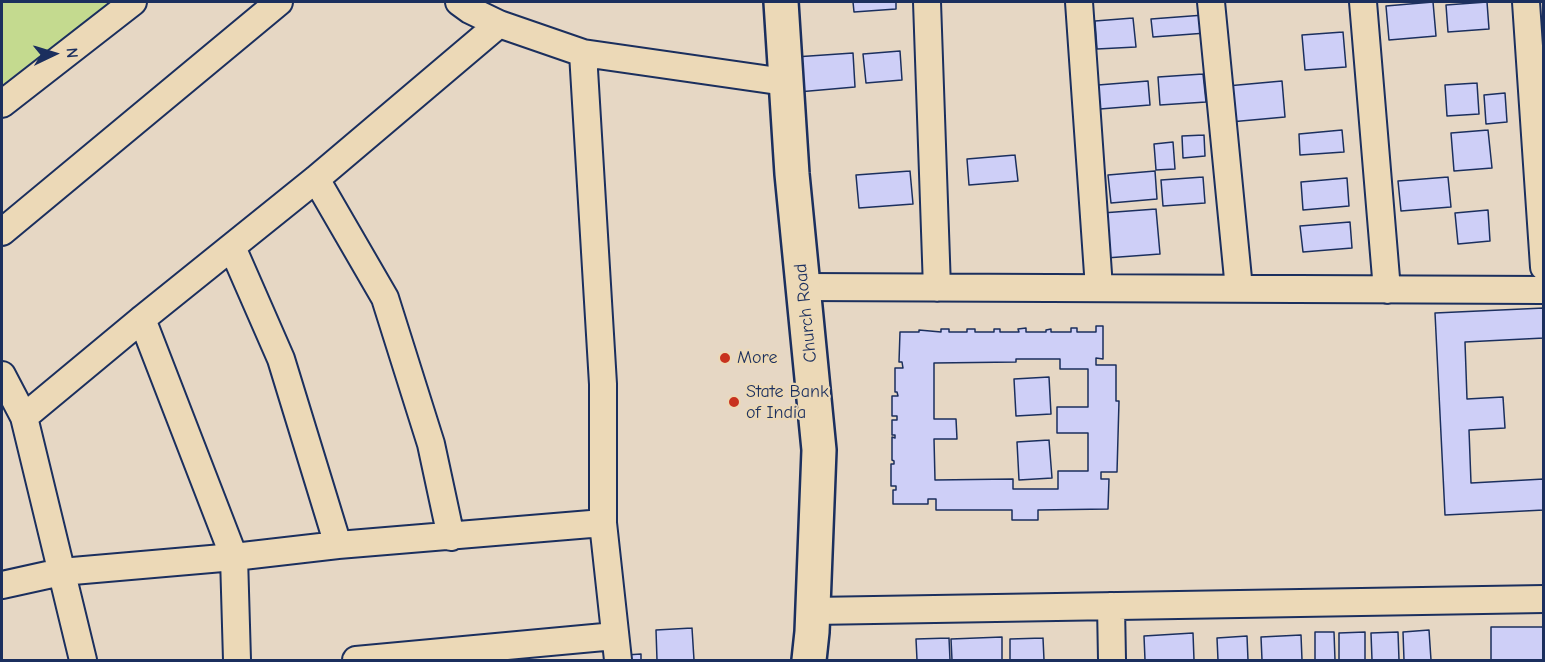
<!DOCTYPE html>
<html>
<head>
<meta charset="utf-8">
<style>
  body { margin:0 }
  #map { position:relative; width:1545px; height:662px; overflow:hidden; background:#e6d7c4; font-family:"Comic Neue",sans-serif }
  canvas { display:block }
  .frame { position:absolute; inset:0; border:3px solid #1b2f5e; pointer-events:none }
  .north { position:absolute; left:24px; top:24px; width:60px; height:60px; -webkit-text-stroke:4px #ecd9b7; paint-order:stroke; rotate:86deg; font-size:16px; font-weight:700; line-height:24px; text-align:center; color:#1b2f5e }
  .north::after { content:''; display:block; margin:auto; width:21px; height:27px; background:#1b2f5e; clip-path:polygon(50% 0,100% 100%,50% 72%,0 100%) }
</style>
</head>
<body>
<div id="map">
<canvas width="1545" height="662"></canvas>
<div class="frame"></div>
<div class="north">N</div>
</div>
<script>
const ctx = document.querySelector('canvas').getContext('2d');
ctx.lineJoin = 'round';
function fillPath(path, color) { ctx.fillStyle = color; ctx.fill(path, 'evenodd'); }
const toPath = rows => new Path2D(rows.map(r => 'M' + r).join(''));
function stroke(path, color, width, dash) { ctx.strokeStyle = color; ctx.lineWidth = width; ctx.lineCap = dash ? 'butt' : 'round'; ctx.setLineDash(dash || []); ctx.stroke(path); }
function write(font, color, halo, rows, align = 'center') {
  ctx.font = font + ' "Comic Neue",sans-serif'; ctx.lineWidth = 4.5; ctx.setLineDash([]); ctx.textBaseline = 'middle'; ctx.strokeStyle = halo; ctx.fillStyle = color; for (const [text, x, y, turn = 0] of rows) {
    ctx.save(); ctx.translate(x, y); ctx.rotate((+turn || 0) * Math.PI / 180); ctx.textAlign = isNaN(turn) ? turn : align; if (halo) ctx.strokeText(text, 0, 0); ctx.fillText(text, 0, 0); ctx.restore();
  }
}
fillPath(toPath([
  [2,2,111,2,2,85]
]), '#c4da8f');
const building = toPath([
  [853,2,896,2,896,9,854,12,853,2],
  [1433,2,1436,36,1389,40,1386,6,1433,2],
  [1487,2,1489,29,1448,32,1446,5,1487,2],
  [1204,15,1206,33,1153,37,1151,19,1204,15],
  [1133,18,1136,47,1097,49,1095,21,1133,18],
  [1343,32,1346,67,1305,70,1302,35,1343,32],
  [900,51,902,80,866,83,863,54,900,51],
  [853,53,855,87,798,92,795,57,853,53],
  [1203,74,1206,102,1160,105,1158,77,1203,74],
  [1148,81,1150,105,1100,109,1098,85,1148,81],
  [1282,81,1285,117,1230,122,1227,86,1282,81],
  [1477,83,1479,114,1447,116,1445,85,1477,83],
  [1505,93,1507,122,1486,124,1484,95,1505,93],
  [1342,130,1344,152,1300,155,1299,134,1342,130],
  [1488,130,1492,168,1454,171,1451,133,1488,130],
  [1204,135,1205,156,1183,158,1182,136,1204,135],
  [1173,142,1175,169,1156,170,1154,144,1173,142],
  [1015,155,1018,181,969,185,967,159,1015,155],
  [910,171,913,204,859,208,856,175,910,171],
  [1155,171,1157,199,1111,203,1108,175,1155,171],
  [1203,177,1205,203,1163,206,1161,180,1203,177],
  [1448,177,1451,207,1401,211,1398,181,1448,177],
  [1347,178,1349,206,1303,210,1301,182,1347,178],
  [1156,209,1160,254,1106,258,1102,213,1156,209],
  [1488,210,1490,241,1458,244,1455,213,1488,210],
  [1350,222,1352,248,1303,252,1300,226,1350,222],
  [1544,308,1544,338,1465,342,1467,399,1503,397,1505,428,1469,430,1471,483,1544,479,1544,510,1445,515,1435,313,1544,308],
  [1096,326,1103,326,1103,359,1096,358,1096,365,1116,365,1116,401,1119,401,1117,472,1101,472,1101,479,1109,479,1108,509,1038,510,1038,520,1012,520,1012,510,936,510,936,499,928,499,928,504,893,504,893,490,896,490,896,486,891,486,891,464,894,464,894,461,892,460,892,437,895,438,895,435,892,435,892,420,897,420,897,416,892,416,892,396,898,396,897,392,895,392,895,368,903,368,902,362,899,362,900,332,919,332,919,330,941,332,941,329,949,329,949,332,967,332,967,329,975,329,975,332,994,332,994,329,1000,329,1000,332,1019,332,1018,329,1026,328,1026,332,1046,332,1046,330,1051,329,1051,332,1071,332,1071,328,1077,328,1077,332,1096,332,1096,326],
  [1016,359,1060,359,1060,369,1088,369,1088,407,1057,407,1057,433,1088,433,1088,471,1058,471,1058,489,1013,489,1013,479,935,480,934,439,957,439,956,419,934,419,934,363,1016,362,1016,359],
  [1049,377,1051,414,1016,416,1014,379,1049,377],
  [1049,440,1052,478,1019,480,1017,442,1049,440],
  [1491,627,1544,627,1544,660,1491,660,1491,627],
  [692,628,694,660,657,660,656,630,692,628],
  [1429,630,1431,660,1404,660,1403,632,1429,630],
  [1315,632,1334,632,1335,660,1315,660,1315,632],
  [1365,632,1365,660,1339,660,1339,633,1365,632],
  [1398,632,1399,660,1372,660,1371,633,1398,632],
  [1193,633,1194,660,1145,660,1144,636,1193,633],
  [1301,635,1302,660,1262,660,1261,637,1301,635],
  [1247,636,1248,660,1218,660,1217,638,1247,636],
  [1002,637,1002,660,952,660,951,639,1002,637],
  [949,638,950,660,917,660,916,639,949,638],
  [1043,638,1044,660,1010,660,1010,639,1043,638],
  [641,654,641,660,626,660,626,655,641,654]
]);
fillPath(building, '#cecff7');
stroke(building, '#1b2f5e', 1.5);
const minor = toPath([
  [459,2,470,10,499,24,583,53,785,82],
  [927,2,937,288],
  [1079,2,1099,288],
  [1211,2,1239,289],
  [1363,2,1387,290],
  [1526,2,1544,267],
  [583,53,603,384,603,523,618,660],
  [2,104,133,2],
  [316,179,385,298,431,444,451,537],
  [2,232,279,2],
  [232,247,281,359,338,545],
  [803,287,1544,290],
  [142,319,234,557,237,660],
  [2,375,24,417,83,660],
  [24,417,142,319,316,179,499,24],
  [2,585,61,572,234,557,338,545,603,523],
  [1111,606,1112,660],
  [813,611,1544,599],
  [356,660,615,636]
]);
const secondary = toPath([
  [781,2,792,174,819,450,812,632,809,660]
]);
stroke(minor, '#1b2f5e', 30);
stroke(secondary, '#1b2f5e', 38);
stroke(minor, '#ecd9b7', 26);
stroke(secondary, '#ecd9b7', 33);
for (const [x, y, r, color] of [
  [725,358,6,"#c8321e"],
  [734,402,6,"#c8321e"]
]) { const dot = new Path2D(); dot.arc(x, y, r, 0, 2 * Math.PI); ctx.fillStyle = color; ctx.fill(dot); stroke(dot, '#ecd9b7', 2); }
write('18px', '#1b2f5e', '#ecd9b7', [
  ["Church Road",806,313,-96]
]);
write('18px', '#1b2f5e', '#ecd9b7', [
  ["More",737,358],
  ["State Bank",746,392],
  ["of India",746,413]
], 'left');
</script>
</body>
</html>
